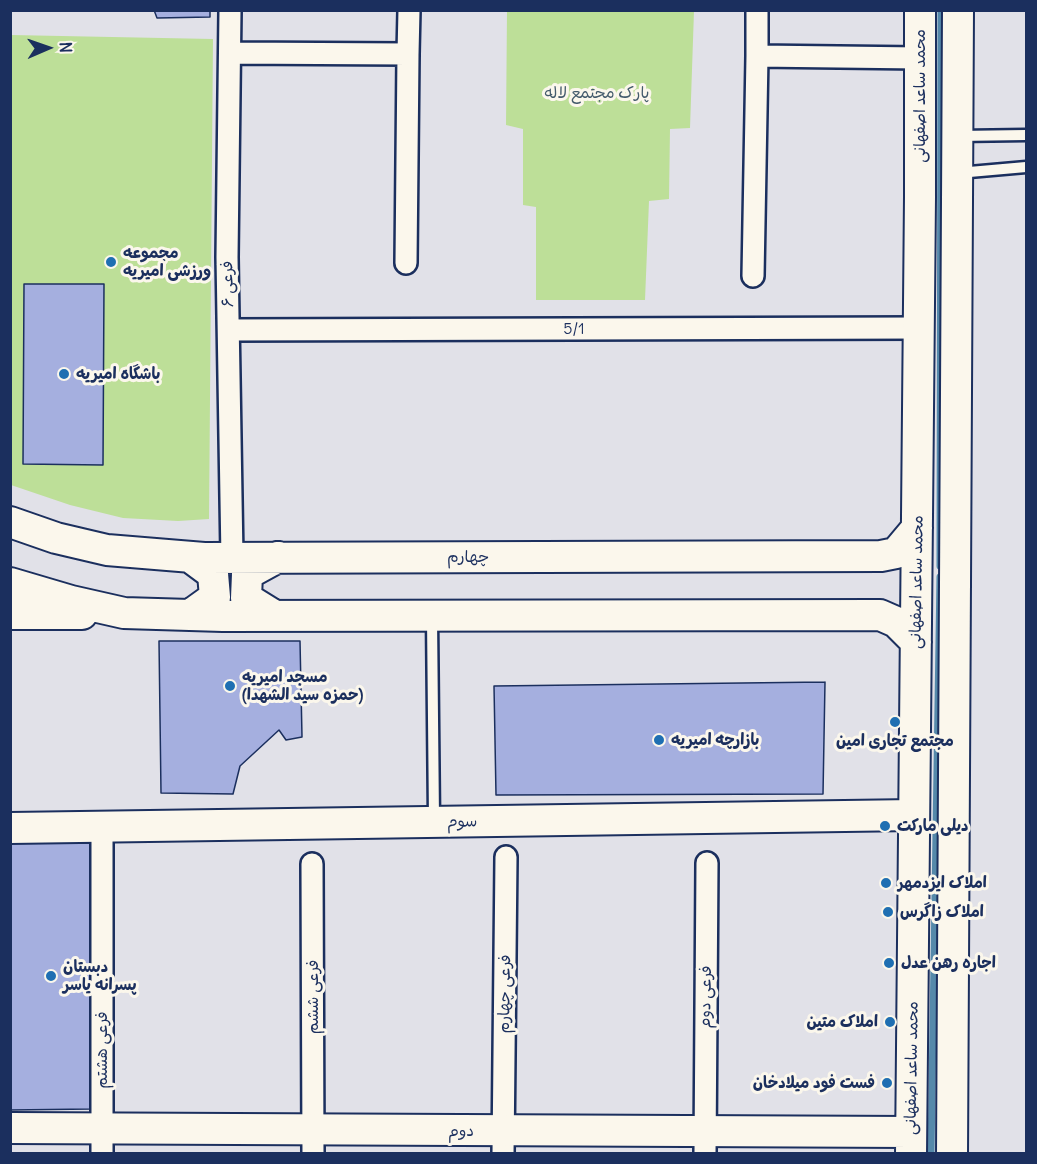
<!DOCTYPE html>
<html>
<head>
<meta charset="utf-8">
<style>
  body { margin:0 }
  #map { position:relative; width:1037px; height:1164px; overflow:hidden; background:#e1e1e8; font-family:Delius,sans-serif }
  canvas { display:block }
  .frame { position:absolute; inset:0; border:12px solid #1b2f5e; pointer-events:none }
  .north { position:absolute; left:18px; top:18px; width:60px; height:60px; -webkit-text-stroke:4px #fbf7ec; paint-order:stroke; rotate:88deg; font-size:16px; font-weight:700; line-height:24px; text-align:center; color:#1b2f5e }
  .north::after { content:''; display:block; margin:auto; width:21px; height:27px; background:#1b2f5e; clip-path:polygon(50% 0,100% 100%,50% 72%,0 100%) }
</style>
</head>
<body>
<div id="map">
<canvas width="1037" height="1164"></canvas>
<div class="frame"></div>
<div class="north">N</div>
</div>
<script>
const ctx = document.querySelector('canvas').getContext('2d');
ctx.lineJoin = 'round';
function fillPath(path, color) { ctx.fillStyle = color; ctx.fill(path, 'evenodd'); }
const toPath = rows => new Path2D(rows.map(r => 'M' + r).join(''));
function stroke(path, color, width, dash) { ctx.strokeStyle = color; ctx.lineWidth = width; ctx.lineCap = dash ? 'butt' : 'round'; ctx.setLineDash(dash || []); ctx.stroke(path); }
function write(font, color, halo, rows, align = 'center') {
  ctx.font = font + ' Delius,"Playpen Sans Arabic",sans-serif'; ctx.lineWidth = 6; ctx.setLineDash([]); ctx.textBaseline = 'middle'; ctx.strokeStyle = halo; ctx.fillStyle = color; for (const [text, x, y, turn = 0] of rows) {
    ctx.save(); ctx.translate(x, y); ctx.rotate((+turn || 0) * Math.PI / 180); ctx.textAlign = isNaN(turn) ? turn : align; if (halo) ctx.strokeText(text, 0, 0); ctx.fillText(text, 0, 0); ctx.restore();
  }
}
fillPath(toPath([
  [507,11,694,11,690,128,670,129,669,199,649,201,645,300,536,300,536,207,523,205,523,129,506,125],
  [11,35,213,39,209,519,178,521,123,518,70,505,11,485]
]), '#bddf98');
stroke(toPath([
  [940,566,941,10],
  [931,1154,940,577]
]), '#5589aa', 7);
const building = toPath([
  [154,10,210,10,210,17,157,18,154,10],
  [24,284,104,284,103,465,23,464,24,284],
  [159,641,300,641,302,737,286,740,279,730,240,766,233,794,161,793,159,641],
  [825,682,823,794,496,795,494,686,825,682],
  [10,843,90,843,91,1109,10,1110,10,843]
]);
fillPath(building, '#a5afdf');
stroke(building, '#1b2f5e', 1.5);
const lane = toPath([
  [958,136,1026,135],
  [958,173,1026,167],
  [432,618,434,819]
]);
const street = toPath([
  [230,10,227,257,232,558],
  [757,10,757,56,920,58],
  [230,53,408,54,406,263],
  [408,54,409,10],
  [753,276,757,56],
  [229,330,919,328],
  [312,864,313,1154],
  [102,1154,102,826],
  [503,1154,506,857],
  [705,1154,707,863]
]);
const secondary = toPath([
  [10,522,56,538,107,550,204,558,881,556,896,553,917,528],
  [190,557,213,574,215,597,190,615],
  [10,583,71,601,124,613,223,616,880,615,896,622,916,642],
  [10,614,82,614],
  [275,616,246,598,247,574,278,557],
  [10,828,914,815],
  [10,1128,911,1132],
  [911,1154,920,197,920,10],
  [952,1154,958,10]
]);
stroke(lane, '#1b2f5e', 15);
stroke(street, '#1b2f5e', 26);
stroke(secondary, '#1b2f5e', 34);
stroke(lane, '#fbf7ec', 10);
stroke(street, '#fbf7ec', 21);
stroke(secondary, '#fbf7ec', 30);
for (const [x, y, r, color] of [
  [111,262,6,"#1f6fb2"],
  [64,374,6,"#1f6fb2"],
  [230,686,6,"#1f6fb2"],
  [895,722,6,"#1f6fb2"],
  [659,740,6,"#1f6fb2"],
  [885,826,6,"#1f6fb2"],
  [886,883,6,"#1f6fb2"],
  [888,912,6,"#1f6fb2"],
  [889,963,6,"#1f6fb2"],
  [51,976,6,"#1f6fb2"],
  [890,1022,6,"#1f6fb2"],
  [887,1083,6,"#1f6fb2"]
]) { const dot = new Path2D(); dot.arc(x, y, r, 0, 2 * Math.PI); ctx.fillStyle = color; ctx.fill(dot); stroke(dot, '#fbf7ec', 2); }
write('16px', '#445b6c', '#fbf7ec', [
  ["پارک مجتمع لاله",597,93]
]);
write('16px', '#1b2f5e', '#fbf7ec', [
  ["محمد ساعد اصفهانی",920,96,-90],
  ["فرعی ۶",228,284,-91],
  ["5/1",574,329],
  ["چهارم",468,557],
  ["محمد ساعد اصفهانی",917,582,-89],
  ["سوم",462,822,-1],
  ["فرعی چهارم",505,994,-89],
  ["فرعی ششم",313,997,-90],
  ["فرعی دوم",706,997,-89],
  ["فرعی هشتم",102,1050,-90],
  ["محمد ساعد اصفهانی",912,1068,-89],
  ["دوم",461,1131]
]);
write('bold 16px', '#1b2f5e', '#fbf7ec', [
  ["مجموعه",123,253],
  ["ورزشی امیریه",123,271],
  ["باشگاه امیریه",76,374],
  ["مسجد امیریه",242,677],
  ["(حمزه سید الشهدا)",242,695],
  ["بازارچه امیریه",671,740],
  ["مجتمع تجاری امین",895,741,"center"],
  ["دیلی مارکت",897,826],
  ["املاک ایزدمهر",898,883],
  ["املاک زاگرس",900,912],
  ["اجاره رهن عدل",901,963],
  ["دبستان",63,967],
  ["پسرانه یاسر",63,985],
  ["املاک متین",878,1022,"right"],
  ["فست فود میلادخان",875,1083,"right"]
], 'left');
</script>
</body>
</html>
